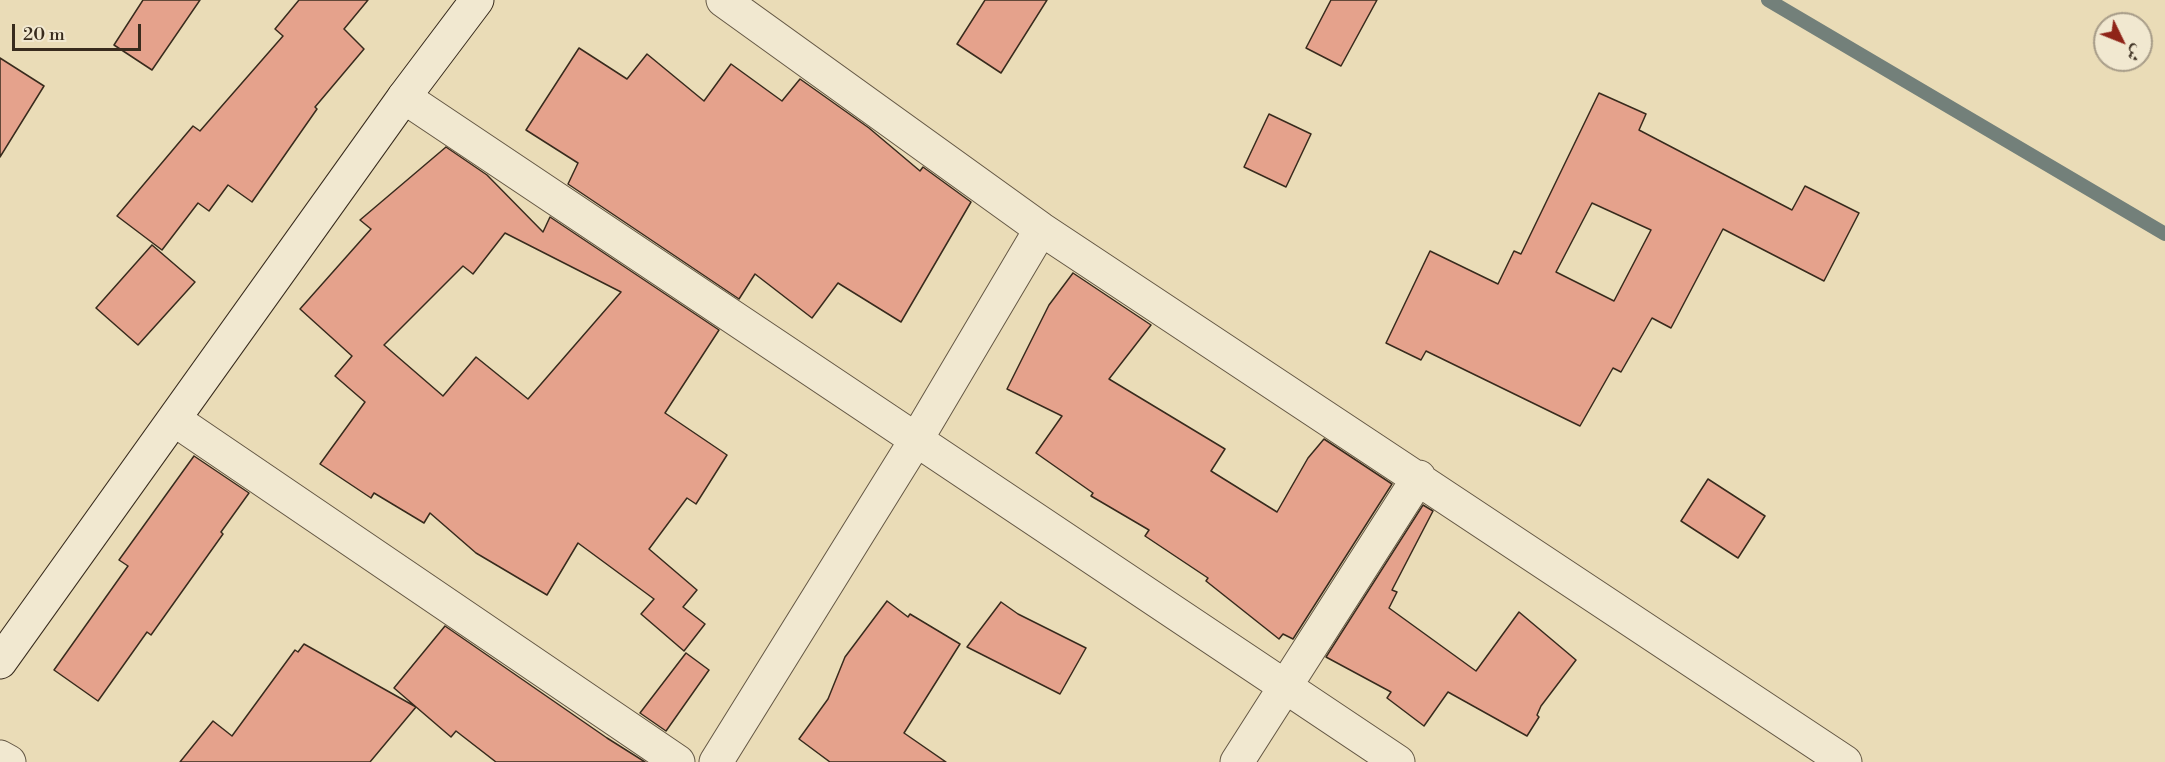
<!DOCTYPE html>
<html>
<head>
<meta charset="utf-8">
<style>
  body { margin:0 }
  #map { position:relative; width:2165px; height:762px; overflow:hidden; background:#eadcb7; font-family:"Libre Bodoni",Amiri,serif }
  canvas { display:block }
  .north { position:absolute; left:2093px; top:12px; width:60px; height:60px; box-sizing:border-box; background:#f1e8d0; border:2px solid #a79c88; border-radius:50%; rotate:133deg; font-size:16px; font-weight:700; line-height:24px; text-align:center; color:#382b1d }
  .north::after { content:''; display:block; margin:auto; width:21px; height:27px; background:#8f2418; clip-path:polygon(50% 0,100% 100%,50% 72%,0 100%) }
  .scale { position:absolute; left:12px; top:24px; width:129px; height:27px; box-sizing:border-box; border:3px solid #382b1d; border-top:0; padding-left:8px; font-size:18px; line-height:21px; white-space:nowrap; color:#382b1d; -webkit-text-stroke:4px #f1e8d0; paint-order:stroke }
</style>
</head>
<body>
<div id="map">
<canvas width="2165" height="762"></canvas>
<div class="north">ش</div>
<div class="scale">20 m</div>
</div>
<script>
const ctx = document.querySelector('canvas').getContext('2d');
ctx.lineJoin = 'round';
const toPath = rows => new Path2D(rows.map(r => 'M' + r).join(''));
function stroke(path, color, width, dash) { ctx.strokeStyle = color; ctx.lineWidth = width; ctx.lineCap = dash ? 'butt' : 'round'; ctx.setLineDash(dash || []); ctx.stroke(path); }
function fillPath(path, color) { ctx.fillStyle = color; ctx.fill(path, 'evenodd'); }
stroke(toPath([
  [1768,0,2165,234]
]), '#73807a', 14);
const building = toPath([
  [143,0,200,0,152,70,114,45,143,0],
  [299,0,368,0,344,29,364,49,315,107,317,109,252,202,228,185,209,211,198,203,162,250,117,216,193,126,200,131,283,36,275,29,299,0],
  [985,0,1047,0,1001,73,957,44,985,0],
  [1331,0,1377,0,1341,66,1306,48,1331,0],
  [579,48,627,79,647,54,704,101,731,64,782,101,800,79,869,128,920,171,923,167,971,202,901,322,838,283,812,318,755,274,739,299,568,184,578,163,526,130,579,48],
  [0,58,44,86,0,157,0,58],
  [1599,93,1646,114,1639,130,1792,210,1805,186,1859,213,1824,281,1723,229,1671,328,1652,318,1621,372,1613,368,1580,426,1426,351,1421,360,1386,343,1430,251,1498,284,1514,251,1521,254,1599,93],
  [1592,203,1651,230,1614,301,1556,272,1592,203],
  [1269,114,1311,134,1286,187,1244,167,1269,114],
  [446,147,487,175,543,232,550,217,719,330,665,413,727,455,696,504,687,498,649,549,697,590,683,607,705,624,684,651,641,614,654,599,578,543,547,595,476,553,430,513,424,523,374,493,371,498,320,464,365,402,335,376,352,356,300,309,371,229,360,220,446,147],
  [505,233,621,292,528,399,476,357,443,396,384,345,463,266,473,274,505,233],
  [152,245,195,282,138,345,96,308,152,245],
  [1073,273,1151,325,1109,379,1225,449,1211,471,1277,512,1308,458,1324,439,1392,484,1293,639,1283,634,1279,639,1206,581,1208,578,1145,536,1149,530,1091,496,1093,493,1036,453,1062,416,1007,389,1049,305,1073,273],
  [194,456,249,493,221,532,223,534,151,635,147,632,98,701,54,670,128,566,119,560,194,456],
  [1708,479,1765,516,1738,558,1681,521,1708,479],
  [1423,505,1433,511,1392,590,1397,592,1389,608,1476,671,1519,612,1576,660,1541,706,1537,715,1539,717,1527,736,1448,692,1424,726,1387,698,1391,692,1326,657,1423,505],
  [887,601,908,617,910,614,960,644,904,733,946,762,830,762,799,739,828,699,845,657,887,601],
  [1001,602,1018,614,1086,648,1060,694,967,647,1001,602],
  [445,626,607,738,645,762,496,762,456,731,451,737,394,688,445,626],
  [304,644,416,707,370,762,180,762,213,721,232,736,295,650,298,652,304,644],
  [686,653,709,670,666,731,640,713,686,653]
]);
fillPath(building, '#e5a28c');
stroke(building, '#382b1d', 1.5);
const street = toPath([
  [723,0,1041,229,1845,762],
  [404,97,1398,762],
  [175,420,678,762],
  [0,757,9,762],
  [716,762,916,440,1041,229],
  [1237,762,1419,477]
]);
const secondary = toPath([
  [0,662,404,97,477,0]
]);
stroke(street, '#645744', 35);
stroke(secondary, '#382b1d', 35);
stroke(street, '#f1e8d0', 33);
stroke(secondary, '#f1e8d0', 33);
</script>
</body>
</html>
